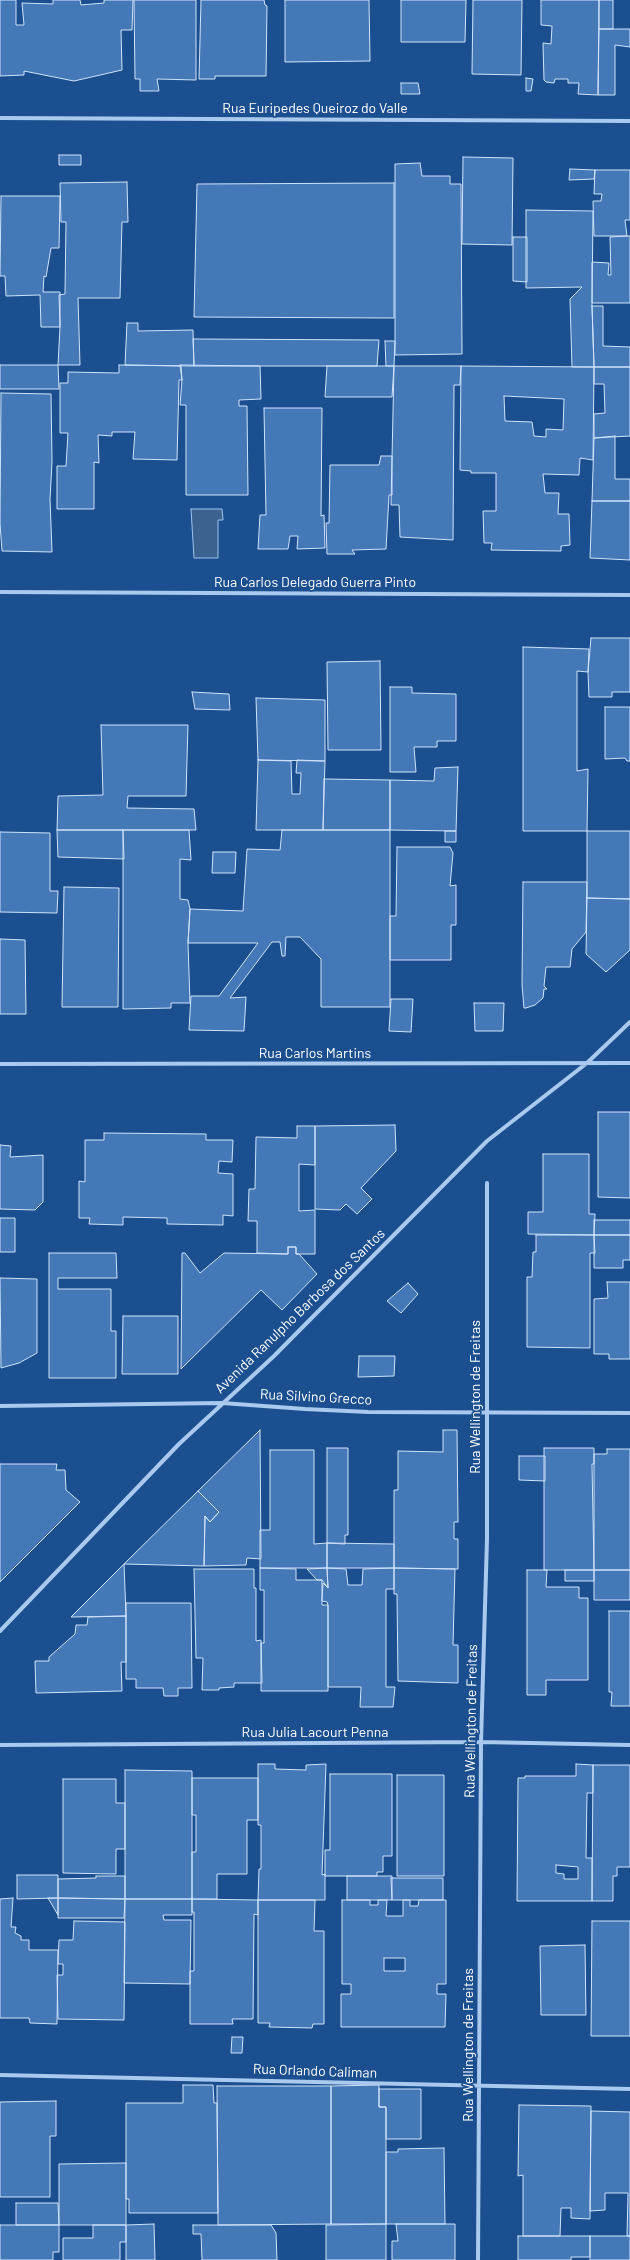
<!DOCTYPE html>
<html>
<head>
<meta charset="utf-8">
<style>
  body { margin:0 }
  canvas { display:block; background:#1b4f8f }
</style>
</head>
<body>
<canvas width="630" height="2260"></canvas>
<script>
const ctx = document.querySelector('canvas').getContext('2d');
ctx.lineJoin = 'round';
function fillPath(path, color) { ctx.fillStyle = color; ctx.fill(path, 'evenodd'); }
const toPath = rows => new Path2D(rows.map(r => 'M' + r).join(''));
function stroke(path, color, width, dash) { ctx.strokeStyle = color; ctx.lineWidth = width; ctx.lineCap = dash ? 'butt' : 'round'; ctx.setLineDash(dash || []); ctx.stroke(path); }
function write(font, color, halo, rows, align = 'center') {
  ctx.font = font + ' Barlow,sans-serif'; ctx.lineWidth = 3.5; ctx.setLineDash([]); ctx.textBaseline = 'middle'; ctx.strokeStyle = halo; ctx.fillStyle = color; for (const [text, x, y, turn = 0] of rows) {
    ctx.save(); ctx.translate(x, y); ctx.rotate((+turn || 0) * Math.PI / 180); ctx.textAlign = isNaN(turn) ? turn : align; if (halo) ctx.strokeText(text, 0, 0); ctx.fillText(text, 0, 0); ctx.restore();
  }
}
const water = toPath([
  [191,509,222,509,223,520,218,520,218,558,194,558,191,509]
]);
fillPath(water, '#3c6290');
stroke(water, '#9cc4f0', 1);
const building = toPath([
  [0,0,16,0,16,25,24,25,22,3,53,4,53,0,80,0,81,5,104,3,104,0,133,0,132,30,121,30,122,70,74,81,24,71,24,75,0,76,0,0],
  [134,0,196,0,196,80,157,79,159,91,140,91,140,79,135,79,134,0],
  [201,0,264,0,265,5,267,6,266,76,215,76,215,79,199,79,201,0],
  [285,0,369,0,370,61,285,62,285,0],
  [401,0,466,0,465,42,401,42,401,0],
  [473,0,522,0,521,75,472,74,473,0],
  [541,0,599,0,598,95,578,94,579,83,568,83,568,79,555,79,554,83,546,82,544,80,543,43,551,44,552,26,541,25,541,0],
  [599,0,613,0,613,29,599,29,599,0],
  [599,29,630,29,630,47,615,45,615,95,598,95,599,29],
  [526,78,533,79,531,91,526,91,526,78],
  [401,83,418,83,420,94,401,94,401,83],
  [59,155,81,155,81,165,59,165,59,155],
  [463,157,513,158,512,245,462,244,463,157],
  [420,163,422,176,450,176,450,184,461,184,462,354,395,355,395,164,420,163],
  [570,169,595,170,594,179,569,180,570,169],
  [595,170,630,170,630,220,625,220,627,236,594,236,593,201,601,201,602,194,594,194,595,170],
  [127,182,128,222,122,222,120,298,78,298,80,365,58,365,60,327,59,295,65,294,66,222,61,222,60,183,127,182],
  [394,183,394,318,194,317,197,184,394,183],
  [1,196,60,196,59,248,51,248,46,277,44,276,43,292,60,292,60,327,41,327,40,295,6,296,5,276,0,276,1,196],
  [526,210,593,211,592,306,594,367,572,367,570,299,582,287,526,288,526,210],
  [627,236,630,236,630,303,592,303,592,262,609,263,608,275,611,275,610,237,627,236],
  [513,237,527,237,527,282,513,281,513,237],
  [592,306,603,306,603,346,630,347,630,367,594,367,592,306],
  [127,323,138,323,138,331,193,330,194,366,125,365,127,323],
  [193,339,379,340,377,366,194,366,193,339],
  [385,341,395,341,394,366,386,366,385,341],
  [0,365,58,365,59,389,0,389,0,365],
  [119,365,181,366,182,380,179,380,177,460,133,459,135,432,112,432,112,436,98,435,99,463,94,462,94,509,57,509,57,466,66,466,68,433,60,433,60,383,68,383,68,372,119,373,119,365],
  [180,365,260,366,261,399,239,400,239,406,247,406,248,495,186,495,186,405,180,405,182,380,180,365],
  [327,366,394,366,392,397,325,397,327,366],
  [394,366,461,366,460,385,454,385,453,540,400,537,399,505,391,505,394,366],
  [461,366,594,367,593,460,580,458,579,475,543,474,545,493,559,493,558,514,569,514,570,545,561,546,561,551,491,550,492,543,484,543,483,511,496,511,496,473,471,473,471,471,460,470,461,366],
  [504,396,564,399,563,430,546,429,546,437,534,436,532,422,505,421,504,396],
  [594,367,630,367,630,436,594,438,594,414,605,413,604,384,594,384,594,367],
  [1,393,51,394,52,462,50,499,52,552,2,551,0,523,1,393],
  [264,408,322,408,321,516,324,515,325,548,297,549,298,536,290,536,288,549,258,549,260,515,266,515,264,408],
  [615,436,615,479,630,479,630,501,592,501,594,438,615,436],
  [381,456,392,456,392,495,389,495,386,549,352,550,355,554,327,554,326,523,329,523,330,465,379,465,381,456],
  [592,501,630,501,630,560,590,558,592,501],
  [591,638,630,638,630,692,612,692,612,697,589,697,588,672,591,638],
  [523,647,589,649,588,672,577,671,577,771,588,769,587,831,523,831,523,647],
  [380,661,381,750,328,750,327,662,380,661],
  [390,687,412,687,412,693,456,694,456,741,437,741,437,747,414,747,416,772,390,772,390,687],
  [192,692,229,694,230,710,195,709,192,692],
  [256,698,325,700,325,761,258,760,256,698],
  [605,707,630,707,630,761,627,761,625,758,605,759,605,707],
  [101,725,188,725,186,796,128,796,127,808,194,809,196,830,57,830,58,796,103,795,101,725],
  [258,760,291,761,292,794,300,794,301,773,296,773,297,760,325,761,323,830,256,830,258,760],
  [458,767,456,831,390,830,390,780,434,781,435,768,458,767],
  [324,779,390,780,390,830,323,830,324,779],
  [57,830,123,830,124,859,58,857,57,830],
  [123,830,189,830,191,860,180,859,180,899,188,900,190,909,188,943,190,1003,171,1003,171,1008,123,1009,123,830],
  [282,830,390,830,390,1007,321,1007,321,959,300,937,286,937,285,956,282,956,280,942,272,942,230,998,246,997,244,1031,189,1030,191,996,219,996,258,943,188,943,190,909,243,911,247,849,280,850,282,830],
  [445,831,456,831,456,842,445,842,445,831],
  [587,831,630,831,630,899,587,898,587,831],
  [0,832,50,833,50,891,58,891,57,913,0,912,0,832],
  [397,847,450,847,453,853,450,886,456,885,456,925,451,925,451,960,390,960,390,916,396,916,397,847],
  [213,852,236,852,235,873,212,873,213,852],
  [523,882,587,882,586,932,572,949,570,967,546,967,544,986,547,989,544,989,543,998,535,1005,526,1008,524,1008,522,985,523,882],
  [64,887,119,888,118,1007,62,1007,64,887],
  [587,898,630,899,630,950,606,972,586,954,587,898],
  [0,939,25,940,26,1014,0,1014,0,939],
  [391,999,413,999,411,1032,389,1031,391,999],
  [474,1003,504,1003,503,1031,475,1031,474,1003],
  [598,1112,630,1112,630,1198,598,1197,598,1112],
  [395,1125,396,1151,361,1188,372,1199,357,1214,346,1204,340,1210,315,1209,315,1126,395,1125],
  [297,1126,315,1126,315,1165,299,1164,299,1211,315,1210,315,1254,296,1254,296,1247,288,1247,288,1254,257,1253,257,1221,248,1221,249,1189,255,1189,256,1137,297,1138,297,1126],
  [104,1133,206,1134,206,1140,233,1140,232,1162,219,1161,218,1173,233,1174,233,1216,223,1215,223,1225,167,1224,167,1218,123,1217,123,1225,89,1224,90,1218,79,1218,79,1181,85,1182,85,1140,104,1140,104,1133],
  [0,1145,11,1146,10,1157,43,1155,43,1202,35,1210,0,1209,0,1145],
  [543,1154,589,1154,589,1214,595,1214,594,1235,528,1234,528,1212,543,1212,543,1154],
  [0,1218,15,1218,15,1252,0,1252,0,1218],
  [594,1220,630,1220,630,1235,594,1235,594,1220],
  [536,1235,594,1235,595,1253,590,1253,590,1348,527,1347,527,1277,532,1277,533,1252,536,1252,536,1235],
  [594,1235,630,1235,630,1260,623,1260,623,1268,594,1268,594,1235],
  [288,1247,296,1247,296,1254,299,1254,317,1274,282,1310,261,1290,181,1369,182,1253,185,1253,200,1273,224,1253,288,1254,288,1247],
  [49,1253,116,1253,117,1278,58,1278,58,1289,111,1289,111,1331,116,1331,116,1378,49,1378,49,1253],
  [0,1278,37,1279,37,1353,19,1363,1,1368,0,1278],
  [607,1282,630,1282,630,1359,609,1359,609,1354,594,1354,594,1299,608,1298,607,1282],
  [408,1283,418,1294,401,1313,387,1301,408,1283],
  [123,1316,178,1316,178,1374,122,1374,123,1316],
  [359,1356,395,1356,394,1376,358,1377,359,1356],
  [260,1430,261,1559,247,1558,246,1565,204,1566,205,1516,210,1522,219,1512,198,1491,260,1430],
  [443,1430,457,1430,458,1522,454,1522,454,1539,458,1539,458,1569,394,1568,394,1490,398,1490,398,1451,443,1452,443,1430],
  [327,1448,348,1448,348,1535,345,1535,345,1544,327,1543,327,1448],
  [544,1448,594,1448,594,1570,544,1570,544,1448],
  [607,1449,630,1449,630,1570,594,1570,592,1464,594,1464,594,1454,607,1454,607,1449],
  [270,1450,314,1450,314,1544,327,1543,327,1568,260,1568,260,1530,270,1530,270,1450],
  [519,1456,545,1456,545,1481,519,1480,519,1456],
  [0,1464,57,1464,56,1470,65,1470,66,1490,80,1502,0,1582,0,1464],
  [198,1491,219,1512,210,1522,205,1516,204,1566,124,1564,198,1491],
  [327,1543,394,1544,394,1568,327,1568,327,1543],
  [124,1564,126,1616,71,1617,124,1564],
  [260,1568,296,1569,296,1580,322,1580,322,1605,328,1605,328,1691,261,1691,261,1643,264,1643,264,1590,260,1590,260,1568],
  [327,1568,328,1588,322,1580,317,1580,307,1569,327,1568],
  [327,1568,346,1569,348,1585,362,1585,363,1569,394,1568,394,1589,386,1589,386,1687,395,1687,393,1707,360,1707,361,1687,328,1687,328,1605,327,1602,322,1601,323,1583,328,1588,327,1568],
  [394,1568,455,1569,453,1645,458,1645,458,1683,398,1681,397,1594,394,1594,394,1568],
  [194,1569,254,1569,254,1588,256,1588,256,1641,261,1640,262,1683,234,1683,234,1687,219,1688,219,1690,202,1690,203,1658,196,1658,194,1569],
  [527,1570,547,1570,546,1587,579,1587,579,1598,588,1598,588,1680,546,1680,546,1695,527,1695,527,1570],
  [565,1570,594,1570,594,1581,565,1581,565,1570],
  [594,1570,630,1570,630,1600,594,1600,594,1570],
  [126,1603,191,1603,192,1688,178,1688,178,1696,164,1696,163,1688,136,1688,136,1679,126,1679,126,1603],
  [609,1611,630,1611,630,1706,611,1706,612,1692,609,1692,609,1611],
  [126,1616,126,1662,121,1662,122,1691,36,1693,35,1661,49,1661,49,1657,75,1634,76,1625,87,1625,88,1617,126,1616],
  [258,1764,275,1764,275,1769,306,1770,306,1765,326,1764,322,1875,325,1874,325,1900,258,1900,259,1869,261,1869,261,1825,258,1825,258,1764],
  [576,1764,593,1765,593,1793,587,1793,586,1858,592,1858,592,1901,517,1901,518,1778,525,1778,525,1776,576,1776,576,1764],
  [556,1865,578,1867,578,1879,564,1879,564,1874,556,1873,556,1865],
  [593,1765,630,1765,630,1867,617,1867,617,1876,613,1876,613,1901,592,1901,593,1765],
  [125,1770,192,1771,192,1899,125,1899,125,1770],
  [330,1774,392,1774,392,1856,383,1856,383,1872,377,1872,377,1876,325,1876,325,1850,330,1850,330,1774],
  [397,1775,444,1775,444,1876,397,1876,397,1775],
  [192,1778,258,1778,258,1820,247,1820,247,1874,217,1874,217,1899,192,1899,192,1852,196,1852,196,1815,192,1815,192,1778],
  [63,1779,116,1779,116,1803,125,1803,125,1849,116,1849,116,1874,63,1873,63,1779],
  [17,1875,58,1875,58,1898,17,1899,17,1875],
  [96,1876,125,1876,125,1899,58,1898,58,1879,96,1878,96,1876],
  [347,1876,392,1876,392,1900,347,1900,347,1876],
  [391,1878,443,1878,443,1900,392,1900,391,1878],
  [13,1898,11,1927,16,1927,15,1933,21,1936,21,1940,29,1940,29,1950,58,1950,57,2024,30,2023,29,2018,0,2018,0,1899,13,1898],
  [48,1898,58,1898,58,1915,48,1898],
  [58,1898,125,1899,124,1918,58,1918,58,1898],
  [125,1899,192,1899,192,1915,163,1915,164,1920,191,1920,190,1984,124,1983,125,1899],
  [192,1899,258,1900,258,1915,254,1914,253,2019,232,2019,233,2024,190,2024,190,1971,194,1971,194,1912,192,1912,192,1899],
  [258,1900,315,1900,314,1931,324,1931,324,2024,313,2024,312,2028,269,2027,270,2023,258,2023,258,1900],
  [342,1900,370,1900,370,1905,378,1905,378,1900,387,1900,386,1916,403,1916,403,1900,410,1900,410,1906,418,1906,419,1900,446,1900,446,1984,437,1984,437,1994,446,1994,445,2027,341,2027,341,1994,351,1994,351,1984,342,1984,342,1900],
  [384,1958,405,1958,405,1971,384,1971,384,1958],
  [74,1921,125,1922,124,2020,58,2019,57,1975,63,1975,63,1964,58,1964,59,1940,73,1940,74,1921],
  [592,1921,630,1921,630,2036,591,2036,592,1921],
  [585,1945,586,2015,541,2015,540,1946,585,1945],
  [232,2037,243,2037,242,2053,231,2053,232,2037],
  [183,2085,213,2085,214,2103,217,2103,218,2213,129,2213,129,2199,126,2199,126,2103,183,2103,183,2085],
  [379,2085,379,2107,386,2107,386,2224,331,2224,331,2086,379,2085],
  [217,2086,331,2086,331,2224,218,2225,217,2086],
  [379,2089,421,2089,421,2139,386,2139,386,2107,379,2107,379,2089],
  [56,2101,56,2136,50,2136,50,2197,0,2197,0,2102,56,2101],
  [519,2105,591,2106,590,2219,571,2218,571,2208,561,2208,560,2236,523,2236,523,2175,518,2176,519,2105],
  [591,2111,630,2112,630,2236,627,2236,628,2193,605,2193,605,2210,590,2211,591,2111],
  [444,2148,445,2224,386,2224,386,2152,398,2152,398,2149,444,2148],
  [126,2163,126,2225,59,2225,59,2164,126,2163],
  [16,2203,58,2203,59,2225,16,2225,16,2203],
  [154,2224,155,2260,126,2260,126,2225,154,2224],
  [386,2224,386,2260,326,2260,326,2225,386,2224],
  [396,2224,455,2224,455,2260,392,2260,392,2241,398,2241,396,2224],
  [0,2225,59,2225,59,2252,53,2252,53,2260,0,2260,0,2225],
  [93,2225,126,2225,126,2242,120,2242,120,2260,63,2260,63,2238,93,2238,93,2225],
  [193,2225,271,2225,276,2233,277,2260,202,2260,201,2234,193,2234,193,2225],
  [518,2236,590,2236,590,2257,571,2257,571,2260,518,2260,518,2236],
  [590,2236,630,2236,630,2260,590,2260,590,2236]
]);
fillPath(building, '#4478b7');
stroke(building, '#cfe3fa', 1);
stroke(toPath([
  [0,118,630,121],
  [0,592,630,595],
  [0,1064,630,1063],
  [0,1406,222,1403,305,1409,368,1412,630,1413],
  [0,1631,179,1444,274,1356,487,1141,587,1063,630,1022],
  [0,1745,481,1742,630,1745],
  [0,2075,630,2089],
  [478,2260,481,1742,487,1539,487,1183]
]), '#a9c9ee', 4);
write('14px', '#fff', '#1b4f8f', [
  ["Rua Euripedes Queiroz do Valle",315,108],
  ["Rua Carlos Delegado Guerra Pinto",315,582],
  ["Rua Carlos Martins",315,1053],
  ["Avenida Ranulpho Barbosa dos Santos",300,1311,-44],
  ["Rua Silvino Grecco",316,1397,3],
  ["Rua Wellington de Freitas",475,1397,-90],
  ["Rua Wellington de Freitas",471,1721,-89],
  ["Rua Julia Lacourt Penna",315,1732],
  ["Rua Wellington de Freitas",468,2045,-90],
  ["Rua Orlando Caliman",315,2071,2]
]);
</script>
</body>
</html>
